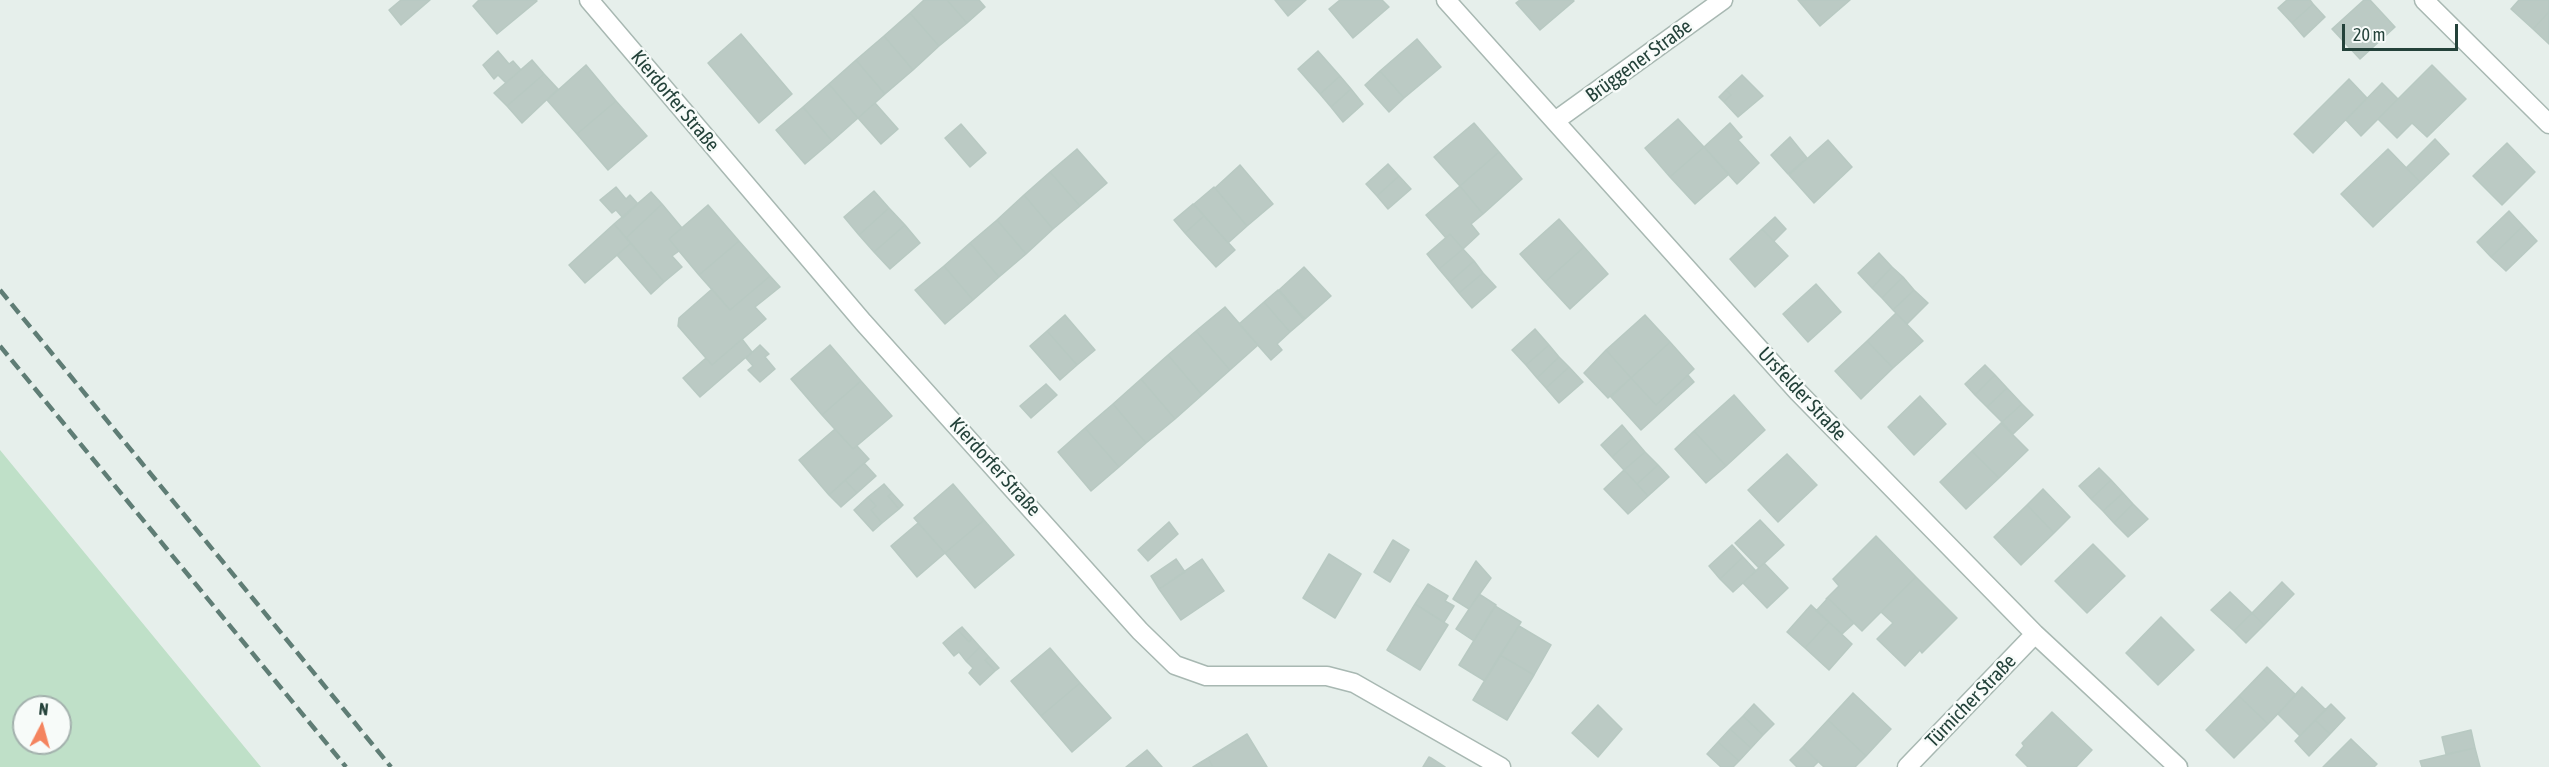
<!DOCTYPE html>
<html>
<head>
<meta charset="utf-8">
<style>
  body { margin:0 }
  #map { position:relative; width:2549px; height:767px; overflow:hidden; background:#e6efeb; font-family:"Asap Condensed",sans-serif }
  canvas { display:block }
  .north { position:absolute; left:12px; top:695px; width:60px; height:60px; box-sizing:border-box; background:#f7fbf9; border:2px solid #a3b1ad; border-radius:50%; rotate:6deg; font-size:16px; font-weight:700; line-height:24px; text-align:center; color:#24423a }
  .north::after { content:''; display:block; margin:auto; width:21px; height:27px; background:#f4845f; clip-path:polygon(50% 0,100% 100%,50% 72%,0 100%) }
  .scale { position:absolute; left:2342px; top:24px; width:116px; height:27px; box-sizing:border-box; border:3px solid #24423a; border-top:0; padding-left:8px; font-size:18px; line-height:21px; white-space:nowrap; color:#24423a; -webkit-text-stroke:4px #f7fbf9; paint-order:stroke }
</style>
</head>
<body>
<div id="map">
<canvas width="2549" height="767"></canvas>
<div class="north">N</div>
<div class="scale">20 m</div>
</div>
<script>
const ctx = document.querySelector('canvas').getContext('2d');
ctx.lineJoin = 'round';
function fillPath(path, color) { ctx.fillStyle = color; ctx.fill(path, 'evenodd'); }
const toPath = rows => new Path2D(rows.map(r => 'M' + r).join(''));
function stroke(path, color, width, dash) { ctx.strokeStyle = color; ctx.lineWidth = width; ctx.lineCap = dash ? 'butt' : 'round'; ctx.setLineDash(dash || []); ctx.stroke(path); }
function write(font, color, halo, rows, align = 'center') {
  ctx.font = font + ' "Asap Condensed",sans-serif'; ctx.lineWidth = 5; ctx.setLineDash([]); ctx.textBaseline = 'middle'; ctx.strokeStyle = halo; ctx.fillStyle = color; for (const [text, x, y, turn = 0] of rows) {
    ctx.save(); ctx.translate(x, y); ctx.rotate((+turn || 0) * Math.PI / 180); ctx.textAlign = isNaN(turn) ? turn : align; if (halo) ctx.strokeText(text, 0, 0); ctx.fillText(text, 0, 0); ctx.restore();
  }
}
fillPath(toPath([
  [0,450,261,767,0,767],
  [24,707,60,707,60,743,24,743]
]), '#bfe0c8');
const building = toPath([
  [401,0,430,0,401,25,389,10,401,0],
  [479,0,536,0,537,1,497,34,473,6,479,0],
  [924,0,947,0,967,23,939,46,910,13,924,0],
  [947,0,979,0,985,7,967,23,947,0],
  [1275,0,1306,0,1288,16,1275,0],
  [1340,0,1382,0,1389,7,1353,38,1329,9,1340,0],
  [1520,0,1573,0,1574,1,1540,30,1516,3,1520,0],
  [1798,0,1850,0,1820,26,1798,0],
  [2287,0,2310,0,2313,4,2292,23,2278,8,2287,0],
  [2364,0,2370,0,2395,27,2360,59,2332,29,2364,0],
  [2519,0,2549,0,2549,12,2533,29,2511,9,2519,0],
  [2313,4,2325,17,2304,37,2292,23,2313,4],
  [2549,12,2549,44,2533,29,2549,12],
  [910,13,939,46,913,70,884,36,910,13],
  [741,34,792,94,759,123,708,63,741,34],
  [884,36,913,70,885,94,856,60,884,36],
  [1417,39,1441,67,1404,98,1380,71,1417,39],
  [498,51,509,64,513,61,521,70,506,83,498,75,494,79,483,65,498,51],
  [1318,51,1340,76,1320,94,1298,69,1318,51],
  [532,60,544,74,507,106,494,93,532,60],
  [856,60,885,94,858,118,829,84,856,60],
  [586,65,616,101,577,134,547,100,586,65],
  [2432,65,2466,99,2427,137,2412,123,2397,138,2378,119,2432,65],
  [1380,71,1404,98,1389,112,1365,85,1380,71],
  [544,74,558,89,522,123,507,106,544,74],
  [1742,75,1763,96,1738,117,1724,102,1731,95,1726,90,1742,75],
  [1340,76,1351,89,1331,107,1320,94,1340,76],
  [2349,79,2367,98,2313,153,2294,134,2349,79],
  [2382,83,2398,99,2361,136,2346,120,2382,83],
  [829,84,858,118,832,141,803,107,829,84],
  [1351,89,1363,104,1343,122,1331,107,1351,89],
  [1726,90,1731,95,1724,102,1719,97,1726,90],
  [616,101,647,136,608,170,577,134,616,101],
  [875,103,898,129,881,144,858,118,875,103],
  [803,107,832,141,805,164,776,130,803,107],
  [1678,119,1704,147,1670,177,1645,148,1678,119],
  [1474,123,1499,152,1460,186,1434,157,1474,123],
  [1730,123,1742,137,1738,140,1759,163,1737,184,1704,147,1730,123],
  [961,124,986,153,970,167,945,138,961,124],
  [1790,137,1807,158,1788,174,1771,155,1790,137],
  [2435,139,2449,154,2420,182,2406,168,2435,139],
  [1828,140,1852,167,1814,203,1789,175,1828,140],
  [2507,143,2535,172,2502,205,2473,176,2507,143],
  [1704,147,1729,174,1695,204,1670,177,1704,147],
  [1077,149,1107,183,1080,206,1050,172,1077,149],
  [2388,149,2420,182,2373,227,2341,194,2388,149],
  [1499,152,1522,179,1483,214,1460,186,1499,152],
  [1388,164,1399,176,1377,196,1366,184,1388,164],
  [1240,165,1273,204,1247,226,1215,188,1240,165],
  [1050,172,1080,206,1053,229,1024,195,1050,172],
  [1399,176,1411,189,1388,209,1377,196,1399,176],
  [1460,186,1483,214,1471,224,1479,234,1463,249,1450,234,1446,238,1426,215,1460,186],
  [616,187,626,199,630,195,638,204,623,218,616,210,612,213,600,200,616,187],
  [1214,187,1247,226,1228,243,1194,204,1214,187],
  [874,191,889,208,859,235,844,217,874,191],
  [651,192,662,204,626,238,614,224,651,192],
  [1024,195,1053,229,1026,254,997,220,1024,195],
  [662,204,682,228,669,239,679,251,672,256,682,267,664,282,626,238,662,204],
  [1193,204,1204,216,1185,233,1174,220,1193,204],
  [708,205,739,241,699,275,669,239,708,205],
  [889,208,905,225,874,252,859,235,889,208],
  [2509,211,2523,226,2491,257,2477,242,2509,211],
  [1204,216,1235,250,1216,267,1185,233,1204,216],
  [1775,217,1786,229,1774,241,1762,229,1775,217],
  [1559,219,1584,247,1545,282,1520,254,1559,219],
  [997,220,1026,254,999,277,970,243,997,220],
  [614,224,631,243,585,283,569,265,614,224],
  [905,225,920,243,890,269,874,252,905,225],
  [2523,226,2537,241,2506,271,2491,257,2523,226],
  [1762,229,1788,256,1755,287,1730,259,1762,229],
  [1450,234,1463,249,1439,269,1427,254,1450,234],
  [739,241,770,276,730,310,699,275,739,241],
  [631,243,664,282,651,294,617,255,631,243],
  [970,243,999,277,973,300,944,266,970,243],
  [1584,247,1608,274,1570,309,1545,282,1584,247],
  [1463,249,1474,261,1450,282,1439,269,1463,249],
  [1879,253,1892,267,1872,288,1858,273,1879,253],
  [1474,261,1483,273,1459,293,1450,282,1474,261],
  [944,266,973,300,945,324,915,290,944,266],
  [1304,267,1331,296,1305,319,1279,290,1304,267],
  [1892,267,1903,277,1882,298,1872,288,1892,267],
  [1483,273,1496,287,1472,308,1459,293,1483,273],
  [770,276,780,287,755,307,766,319,712,365,678,326,679,318,712,289,730,310,770,276],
  [1903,277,1914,290,1893,310,1882,298,1903,277],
  [1816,284,1841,312,1808,342,1783,314,1816,284],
  [1278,290,1304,320,1290,332,1264,302,1278,290],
  [1914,290,1928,303,1907,324,1893,310,1914,290],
  [1264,302,1290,332,1277,344,1282,350,1271,360,1239,324,1264,302],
  [1225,307,1258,345,1230,370,1196,331,1225,307],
  [1896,313,1923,341,1893,368,1867,341,1896,313],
  [1065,315,1095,350,1077,365,1047,331,1065,315],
  [1645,315,1670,342,1631,378,1606,350,1645,315],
  [1535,329,1549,345,1526,365,1512,350,1535,329],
  [1047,331,1077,365,1060,380,1030,346,1047,331],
  [1196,331,1230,370,1202,395,1168,355,1196,331],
  [742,339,752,352,700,397,683,378,706,358,712,365,742,339],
  [1867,341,1893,368,1861,399,1835,371,1867,341],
  [1670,342,1694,369,1656,405,1631,378,1670,342],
  [760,345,769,354,765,357,775,369,760,382,748,370,753,366,746,358,760,345],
  [830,345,861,381,822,415,791,379,830,345],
  [1549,345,1559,357,1537,378,1526,365,1549,345],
  [1606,350,1631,378,1608,398,1584,373,1606,350],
  [1168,355,1202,395,1175,419,1141,379,1168,355],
  [1559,357,1569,367,1546,388,1537,378,1559,357],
  [1985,365,1995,375,1975,395,1965,384,1985,365],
  [1569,367,1583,382,1559,403,1546,388,1569,367],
  [1688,375,1694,382,1641,430,1611,397,1631,378,1656,405,1688,375],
  [1995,375,2007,388,1987,407,1975,395,1995,375],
  [1141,379,1175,419,1146,443,1113,404,1141,379],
  [861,381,892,416,853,449,822,415,861,381],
  [1046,384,1057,395,1031,418,1020,406,1046,384],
  [2007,388,2022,404,2002,422,1987,407,2007,388],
  [1734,395,1765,430,1726,466,1694,431,1734,395],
  [1920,396,1946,424,1914,455,1888,427,1920,396],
  [1113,404,1146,443,1119,467,1085,428,1113,404],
  [2022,404,2033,415,2013,434,2002,422,2022,404],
  [2001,423,2028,450,1999,478,1972,451,2001,423],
  [1622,425,1633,438,1612,457,1601,445,1622,425],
  [1085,428,1119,467,1091,491,1058,452,1085,428],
  [835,429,853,449,857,446,869,459,829,495,799,460,835,429],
  [1694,431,1726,466,1706,483,1675,449,1694,431],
  [1633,438,1645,452,1624,470,1612,457,1633,438],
  [1972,451,1999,478,1966,509,1940,482,1972,451],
  [1645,452,1658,465,1637,484,1624,470,1645,452],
  [1787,454,1817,485,1778,522,1748,490,1787,454],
  [864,463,876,476,857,493,845,480,864,463],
  [1658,465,1669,477,1648,496,1637,484,1658,465],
  [2099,468,2111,480,2091,499,2079,486,2099,468],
  [1624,470,1648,496,1628,514,1604,489,1624,470],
  [845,480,857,493,841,507,829,495,845,480],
  [2111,480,2123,493,2103,511,2091,499,2111,480],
  [884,484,892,493,888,496,899,509,882,523,871,510,876,506,868,497,884,484],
  [953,484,984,520,945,553,914,518,953,484],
  [2043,489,2070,517,2054,533,2027,505,2043,489],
  [892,493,903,505,899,509,888,496,892,493],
  [2123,493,2133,504,2114,523,2103,511,2123,493],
  [868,497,876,506,871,510,882,523,873,531,854,510,868,497],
  [2133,504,2148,519,2128,537,2114,523,2133,504],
  [2027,505,2054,533,2021,565,1994,537,2027,505],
  [984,520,1014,555,975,588,945,553,984,520],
  [1760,520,1784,545,1759,568,1735,543,1760,520],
  [1169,522,1178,534,1148,561,1138,550,1169,522],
  [918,523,945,553,917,577,891,546,918,523],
  [1876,536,1916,577,1862,631,1828,598,1826,599,1839,586,1833,579,1876,536],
  [1393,540,1409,550,1390,582,1374,572,1393,540],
  [2093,544,2125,576,2087,613,2055,581,2093,544],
  [1732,545,1743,557,1720,579,1709,566,1732,545],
  [1329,554,1361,574,1335,618,1303,598,1329,554],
  [1743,557,1756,571,1733,592,1720,579,1743,557],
  [1176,559,1185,572,1159,589,1151,576,1176,559],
  [1202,559,1224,591,1181,620,1159,589,1202,559],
  [1476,561,1491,578,1469,609,1453,599,1476,561],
  [1764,563,1788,588,1767,608,1743,583,1764,563],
  [1916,577,1957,618,1922,653,1920,650,1905,666,1877,639,1893,623,1881,612,1916,577],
  [2282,582,2294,594,2264,625,2252,613,2282,582],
  [1428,584,1448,596,1445,601,1454,606,1444,622,1415,604,1428,584],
  [2230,592,2252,613,2234,631,2211,610,2230,592],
  [1479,594,1496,605,1474,641,1456,629,1479,594],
  [1828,598,1854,623,1842,634,1816,611,1828,598],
  [1415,604,1448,625,1420,670,1387,650,1415,604],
  [1811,605,1829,622,1805,648,1787,632,1811,605],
  [1495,606,1521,622,1485,681,1459,665,1495,606],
  [2252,613,2264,625,2246,643,2234,631,2252,613],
  [2161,617,2194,650,2158,685,2126,653,2161,617],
  [1829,622,1852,644,1829,670,1805,648,1829,622],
  [1519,626,1551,645,1534,675,1500,655,1519,626],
  [962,627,972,638,969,642,958,630,962,627],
  [958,630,969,642,972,638,980,647,966,661,959,652,954,656,943,643,958,630],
  [980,647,989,657,985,660,995,671,980,685,969,673,973,668,966,661,980,647],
  [1050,648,1080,683,1041,716,1011,681,1050,648],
  [1500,655,1534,675,1507,720,1473,700,1500,655],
  [989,657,999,668,995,671,985,660,989,657],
  [2267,667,2296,695,2268,724,2239,696,2267,667],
  [1080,683,1111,718,1072,752,1041,716,1080,683],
  [2302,687,2326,710,2300,736,2278,714,2302,687],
  [1853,693,1891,729,1866,756,1828,720,1853,693],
  [2239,696,2268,724,2234,758,2206,730,2239,696],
  [1754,704,1774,724,1763,735,1743,716,1754,704],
  [2331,704,2345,718,2330,734,2315,720,2331,704],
  [1598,705,1622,729,1598,757,1572,733,1598,705],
  [2052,712,2092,750,2076,767,2028,767,2016,755,2024,746,2022,743,2052,712],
  [1743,716,1763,735,1751,748,1730,729,1743,716],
  [1828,720,1866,756,1855,767,1824,767,1803,747,1828,720],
  [2315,720,2330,734,2309,756,2295,741,2315,720],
  [1730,729,1751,748,1739,761,1718,742,1730,729],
  [2471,730,2475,748,2446,754,2442,737,2471,730],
  [1247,734,1267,767,1213,767,1208,758,1247,734],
  [2351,739,2377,764,2374,767,2323,767,2351,739],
  [1718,742,1739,761,1733,767,1721,767,1707,754,1718,742],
  [1803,747,1818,762,1813,767,1797,767,1790,760,1803,747],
  [2475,748,2480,767,2422,767,2420,761,2475,748],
  [1147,750,1162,767,1126,767,1147,750],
  [1429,757,1431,758,1445,767,1423,767,1429,757],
  [1208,758,1213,767,1193,767,1208,758]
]);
fillPath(building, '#bbcac4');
stroke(building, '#b8c9c2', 1.5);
const street = toPath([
  [589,0,863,322,1140,631,1175,665,1206,676,1327,676,1354,683,1501,767],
  [1446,0,1798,392,2035,634,2178,767],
  [2424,0,2549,124],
  [1555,121,1723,0],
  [1907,767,2035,634]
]);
stroke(street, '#a8b8b2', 21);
stroke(street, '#fff', 18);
stroke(toPath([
  [0,290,391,767],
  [0,346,346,767]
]), '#5f7d75', 4.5, [12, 6]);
write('20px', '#24423a', '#f7fbf9', [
  ["Brüggener Straße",1639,61,-36],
  ["Kierdorfer Straße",675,101,50],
  ["Ursfelder Straße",1802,394,47],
  ["Kierdorfer Straße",995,467,48],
  ["Türnicher Straße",1971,701,-46]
]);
</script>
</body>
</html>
